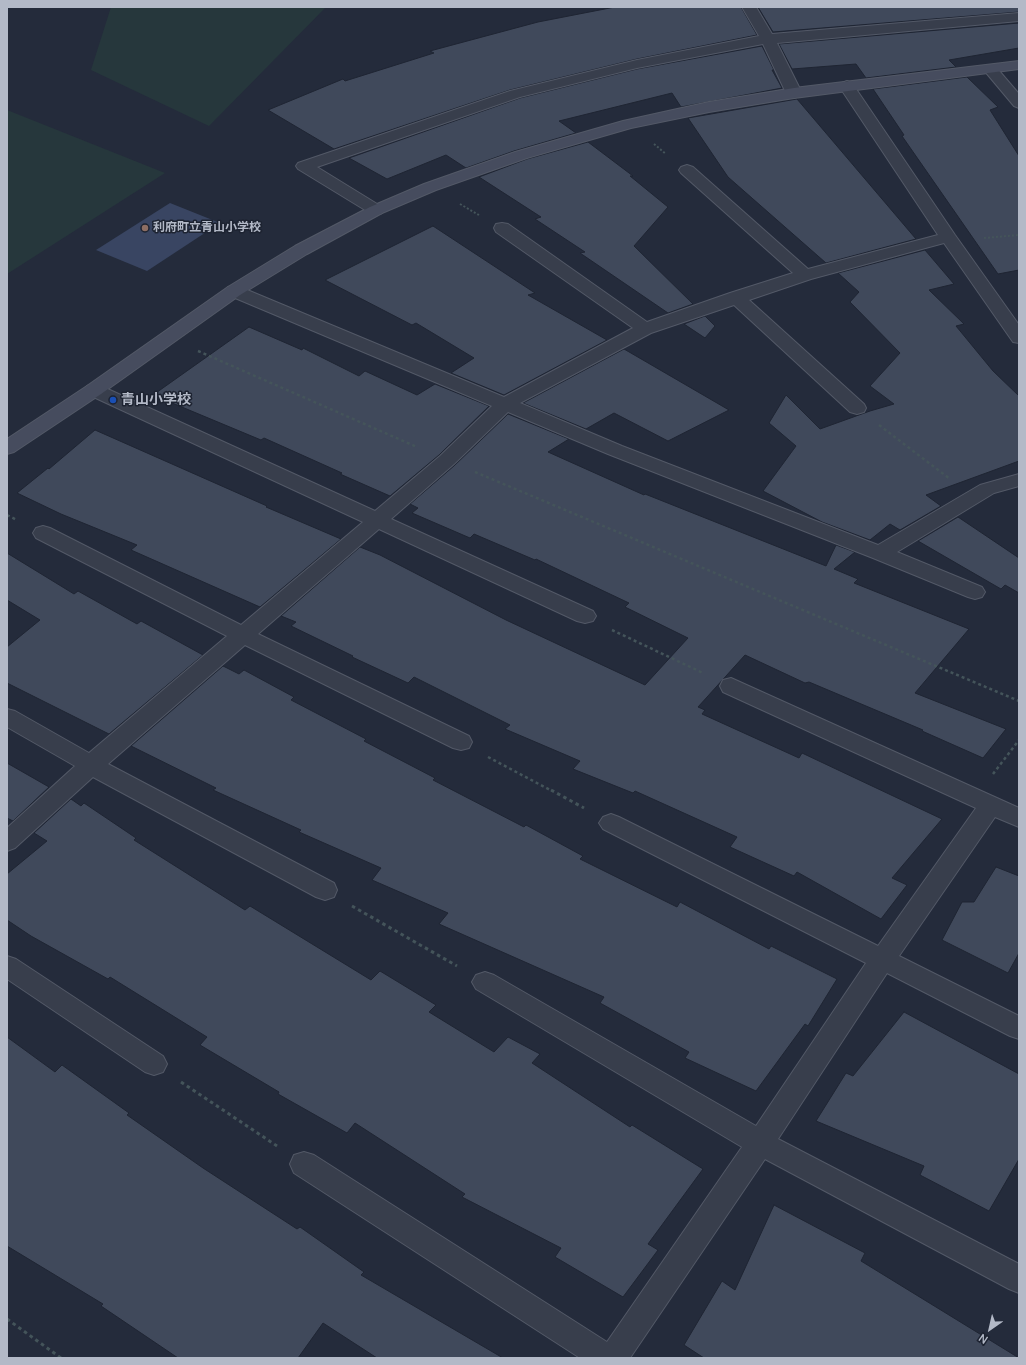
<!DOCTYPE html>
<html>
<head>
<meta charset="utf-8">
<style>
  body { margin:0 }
  #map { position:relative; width:1026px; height:1365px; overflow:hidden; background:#242b3b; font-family:Manrope,sans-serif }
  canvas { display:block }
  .frame { position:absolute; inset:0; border:8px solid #b3b9c7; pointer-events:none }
  .north { position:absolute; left:970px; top:1309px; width:40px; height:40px; -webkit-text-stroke:3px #1d2331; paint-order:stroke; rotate:214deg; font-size:11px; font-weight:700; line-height:16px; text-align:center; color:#b3b9c7 }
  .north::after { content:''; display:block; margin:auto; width:14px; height:18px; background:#b3b9c7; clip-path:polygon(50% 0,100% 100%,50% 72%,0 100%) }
</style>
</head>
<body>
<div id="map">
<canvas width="1026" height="1365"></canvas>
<div class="frame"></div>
<div class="north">N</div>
</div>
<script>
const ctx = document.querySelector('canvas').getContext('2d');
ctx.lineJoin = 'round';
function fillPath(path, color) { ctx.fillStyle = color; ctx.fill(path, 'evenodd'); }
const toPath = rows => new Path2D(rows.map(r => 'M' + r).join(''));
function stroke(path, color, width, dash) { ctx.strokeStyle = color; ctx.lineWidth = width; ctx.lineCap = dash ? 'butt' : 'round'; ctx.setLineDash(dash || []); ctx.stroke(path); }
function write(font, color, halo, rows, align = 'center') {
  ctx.font = font + ' Manrope,"Noto Sans JP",sans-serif'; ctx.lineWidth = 3; ctx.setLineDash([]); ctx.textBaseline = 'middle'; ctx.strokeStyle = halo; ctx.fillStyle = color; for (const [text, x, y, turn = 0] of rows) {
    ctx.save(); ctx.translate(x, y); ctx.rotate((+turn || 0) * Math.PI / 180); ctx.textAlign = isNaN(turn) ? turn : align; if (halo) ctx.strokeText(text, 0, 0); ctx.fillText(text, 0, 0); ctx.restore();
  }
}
fillPath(toPath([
  [111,7,326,7,209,126,91,70],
  [7,110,165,173,7,274]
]), '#26373c');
fillPath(toPath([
  [170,203,220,223,147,271,96,250]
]), '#394562');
const building = toPath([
  [615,7,741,7,757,35,637,59,510,90,334,149,268,110,343,79,345,81,434,53,430,51,538,22,615,7],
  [758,7,1019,7,1019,12,773,32,758,7],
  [1019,23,1019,48,949,60,956,67,866,78,856,64,792,69,779,44,1019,23],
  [762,46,774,70,772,70,782,88,681,107,672,93,559,121,576,133,514,151,466,168,446,155,387,179,349,158,520,98,637,69,762,46],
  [967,77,998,107,990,110,1019,156,1019,270,998,274,902,136,904,135,873,89,967,77],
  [797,99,916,239,826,263,728,177,688,118,797,99],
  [588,142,633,176,630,176,668,207,634,246,693,304,668,313,580,253,585,252,535,219,541,217,479,177,527,159,588,142],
  [433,226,535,293,528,295,607,340,504,395,451,373,474,358,416,323,412,325,325,280,433,226],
  [925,250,954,284,929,290,964,324,956,326,993,371,1019,396,1019,461,926,495,941,506,900,530,890,524,870,540,822,522,763,491,796,446,769,423,786,395,820,429,870,411,894,404,870,386,900,353,850,302,859,292,838,273,925,250],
  [705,316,715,326,705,338,684,324,705,316],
  [249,327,302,350,303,348,359,376,365,371,417,395,435,384,489,406,439,455,390,496,340,474,342,473,264,438,261,440,153,395,249,327],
  [624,349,729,410,668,441,614,413,586,429,523,403,624,349],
  [508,414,569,439,548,452,644,495,645,494,826,566,836,545,855,552,834,569,858,579,854,583,969,629,915,693,1006,729,983,758,922,731,923,730,809,682,805,683,745,655,698,707,705,710,702,714,799,758,802,753,942,819,892,878,907,885,881,919,797,872,794,876,730,847,737,837,635,791,633,793,573,769,580,761,505,729,510,725,414,677,408,683,352,657,353,656,291,626,296,622,281,616,360,547,380,555,506,620,645,685,688,638,625,607,629,603,536,559,535,560,474,534,470,538,412,513,418,508,410,504,455,465,508,414],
  [95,430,267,506,266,507,341,539,260,607,131,550,137,545,61,514,17,493,48,468,49,469,95,430],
  [958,517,1019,558,1019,593,1005,585,1001,589,918,541,958,517],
  [7,553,74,594,78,591,137,624,141,621,203,655,109,734,7,683,7,647,40,620,7,600,7,553],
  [223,666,239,674,244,670,294,697,291,700,366,739,364,741,435,778,433,780,524,827,526,825,583,856,580,859,677,907,680,902,769,949,771,946,837,979,808,1026,805,1024,756,1091,685,1058,689,1052,600,1003,604,997,439,924,448,913,372,880,381,868,299,832,301,830,213,790,216,788,131,746,223,666],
  [7,763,49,787,13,821,7,818,7,763],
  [71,799,81,806,84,803,136,838,134,840,245,910,250,906,371,980,380,971,436,1005,429,1012,494,1052,508,1037,540,1054,532,1063,630,1127,632,1125,703,1169,648,1244,658,1250,623,1297,555,1257,561,1248,462,1197,465,1194,355,1123,347,1133,278,1094,279,1092,200,1045,207,1037,110,977,108,979,31,936,7,920,7,874,47,841,34,833,71,799],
  [996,867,1019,876,1019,953,1008,973,942,940,962,902,974,902,996,867],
  [904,1012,1019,1074,1019,1159,989,1211,920,1175,924,1166,816,1121,846,1073,853,1076,904,1012],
  [7,1037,55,1072,62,1065,129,1113,127,1115,203,1168,297,1229,300,1227,364,1272,361,1275,503,1358,377,1358,323,1323,298,1358,178,1358,101,1306,103,1304,7,1246,7,1037],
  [774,1205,865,1253,861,1261,1019,1358,704,1358,684,1345,722,1281,735,1290,774,1205]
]);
fillPath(building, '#40495b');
stroke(building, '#1f2533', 1);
const street = toPath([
  [742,7,756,7,772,34,1019,13,1019,21,777,43,802,93,799,96,794,98,789,96,786,93,763,44,637,68,520,97,317,167,382,207,384,210,382,213,376,215,370,213,298,169,296,166,298,163,510,91,637,60,759,36,742,7],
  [990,65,995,66,1019,94,1019,108,1014,106,983,69,985,66,990,65],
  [847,81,852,83,955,235,1019,325,1019,343,1013,342,944,243,811,279,749,300,864,404,866,408,864,412,857,414,850,412,734,305,651,333,520,403,622,446,878,545,980,485,1019,474,1019,486,994,493,897,552,982,587,985,592,982,597,975,599,968,597,873,558,608,454,508,412,454,464,391,519,593,611,596,616,593,621,585,623,577,621,379,529,258,634,469,736,472,742,469,748,461,750,453,748,245,645,108,764,334,883,337,890,334,897,325,900,316,897,93,777,15,848,7,851,7,828,75,766,7,727,7,709,15,711,89,753,227,636,36,538,33,533,36,528,43,526,50,528,241,625,363,522,87,394,85,390,87,386,94,384,101,386,375,511,440,456,492,406,228,295,225,291,228,287,234,286,240,287,504,397,633,328,496,232,494,228,496,224,502,223,508,224,647,322,730,293,793,273,681,173,679,170,681,167,687,165,693,167,808,269,938,235,839,86,842,83,847,81],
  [731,678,1019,808,1019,827,995,817,899,956,1019,1016,1019,1039,1010,1036,887,973,778,1139,1019,1264,1019,1293,1009,1289,765,1159,630,1358,580,1358,294,1173,290,1164,294,1155,304,1152,314,1155,607,1342,742,1147,476,989,472,982,476,975,485,972,494,975,756,1126,866,963,603,829,599,823,603,817,611,814,619,817,878,946,976,808,723,692,720,686,723,680,731,678],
  [7,956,16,959,163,1056,167,1064,163,1072,154,1075,145,1072,7,979,7,956]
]);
const secondary = toPath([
  [1019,61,1019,69,794,98,709,112,631,128,527,158,436,190,382,213,307,254,240,295,101,394,14,452,7,454,7,439,87,386,228,287,295,246,370,207,424,184,515,152,623,121,709,102,794,88,1019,61]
]);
stroke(street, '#535967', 2);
stroke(secondary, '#535967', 2);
stroke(toPath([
  [654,144,666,154],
  [460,204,479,215],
  [984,238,1019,235]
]), '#44545a', 2, [2, 2]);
stroke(toPath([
  [198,351,417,447],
  [879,425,950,479],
  [475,472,1019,701],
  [7,515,17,520],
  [612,630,703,673],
  [488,757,552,791],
  [993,774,1019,740]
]), '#44545a', 2.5, [3, 3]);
stroke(toPath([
  [551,790,584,808],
  [352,906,457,966],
  [181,1082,277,1146],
  [7,1319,61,1358]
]), '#44545a', 3, [3.5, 3.5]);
fillPath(street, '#383e4c');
fillPath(secondary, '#464c5e');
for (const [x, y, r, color] of [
  [145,228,4,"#8d6e63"],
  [113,400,4,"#1a4fb4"]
]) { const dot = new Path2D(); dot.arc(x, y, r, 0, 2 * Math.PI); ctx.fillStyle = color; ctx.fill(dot); stroke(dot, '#1d2331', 1.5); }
write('bold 12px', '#b3b9c7', '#1d2331', [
  ["利府町立青山小学校",153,228]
], 'left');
write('bold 14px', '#b3b9c7', '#1d2331', [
  ["青山小学校",121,400]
], 'left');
</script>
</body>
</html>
